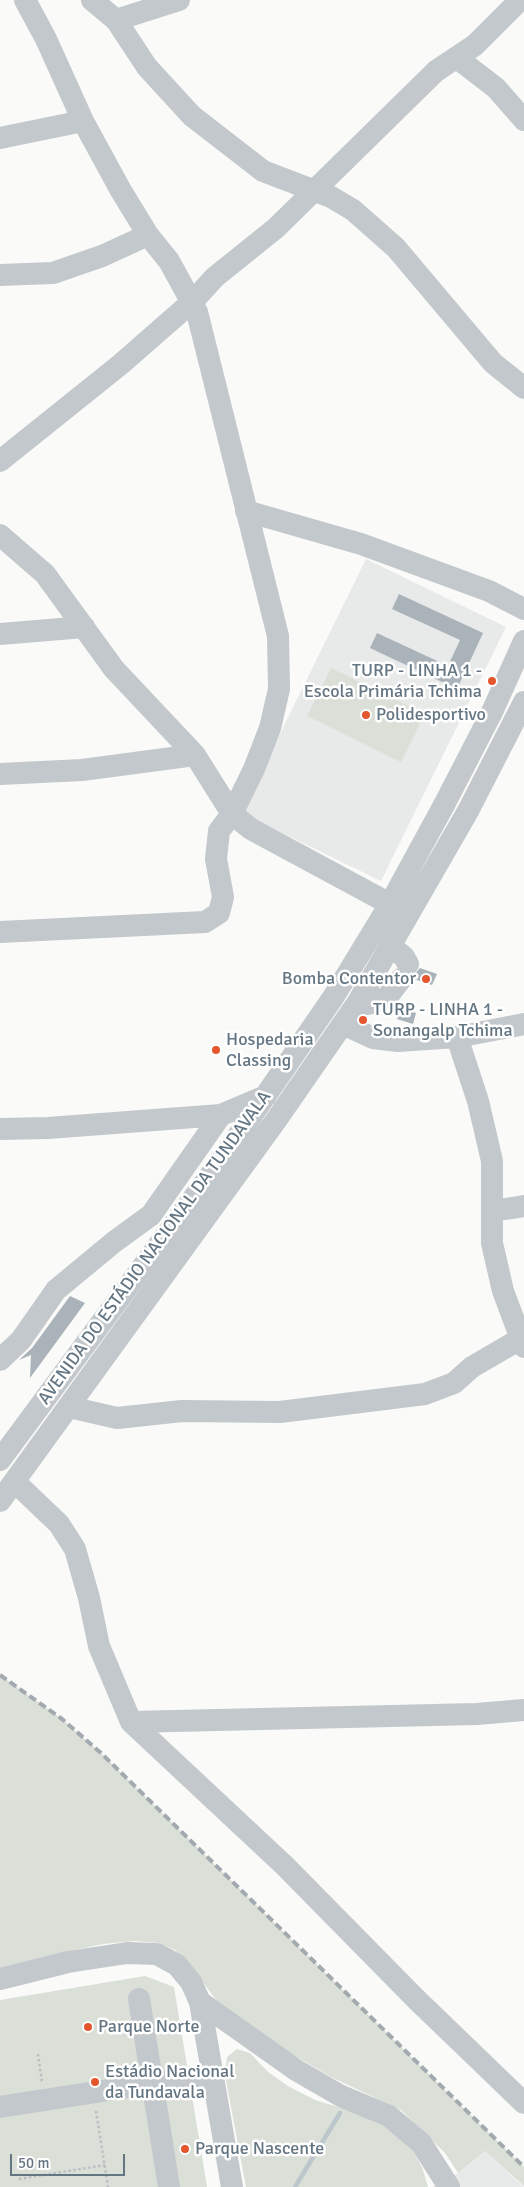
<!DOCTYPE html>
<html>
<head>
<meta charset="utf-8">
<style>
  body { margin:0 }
  #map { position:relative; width:524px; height:2187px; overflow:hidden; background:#fafaf8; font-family:Signika,sans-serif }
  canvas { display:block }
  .scale { position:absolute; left:10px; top:2154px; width:115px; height:22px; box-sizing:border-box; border:2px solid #657683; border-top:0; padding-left:6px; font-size:15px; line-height:18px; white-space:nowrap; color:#657683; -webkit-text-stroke:4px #fff; paint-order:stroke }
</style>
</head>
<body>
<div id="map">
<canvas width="524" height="2187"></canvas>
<div class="scale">50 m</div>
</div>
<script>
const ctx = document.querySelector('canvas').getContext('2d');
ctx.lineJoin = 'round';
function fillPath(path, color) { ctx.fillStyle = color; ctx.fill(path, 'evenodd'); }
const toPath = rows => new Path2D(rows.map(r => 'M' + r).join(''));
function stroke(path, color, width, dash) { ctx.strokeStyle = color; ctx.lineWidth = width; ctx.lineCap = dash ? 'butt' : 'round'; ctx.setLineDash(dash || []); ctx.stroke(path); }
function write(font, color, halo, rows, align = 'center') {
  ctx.font = font + ' Signika,sans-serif'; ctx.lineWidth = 5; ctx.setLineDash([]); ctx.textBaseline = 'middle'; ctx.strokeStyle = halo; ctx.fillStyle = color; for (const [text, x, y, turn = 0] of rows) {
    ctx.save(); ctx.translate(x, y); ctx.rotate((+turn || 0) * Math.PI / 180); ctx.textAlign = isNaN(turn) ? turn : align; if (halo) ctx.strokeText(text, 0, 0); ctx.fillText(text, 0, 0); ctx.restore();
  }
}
fillPath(toPath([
  [366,559,506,627,381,881,241,813],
  [485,2151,524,2187,432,2187,458,2173]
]), '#e8e9e9');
fillPath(toPath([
  [331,668,425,714,401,762,307,716],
  [0,1675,62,1719,101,1753,524,2167,524,2186,485,2151,458,2173,445,2153,401,2110,331,2077,285,2050,219,2004,189,1963,175,1950,159,1943,135,1941,103,1944,47,1956,0,1970],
  [145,1976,174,1987,207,2187,0,2187,0,2000],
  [237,2049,250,2053,268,2072,288,2086,315,2100,348,2110,384,2126,411,2147,422,2167,428,2187,246,2187,225,2075,227,2057]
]), '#dadfd7');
stroke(toPath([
  [295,2187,340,2113]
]), '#bbc7cb', 4.5);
fillPath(toPath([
  [399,594,483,633,457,689,370,648,377,633,448,666,460,640,392,609],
  [420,968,437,974,432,985,414,979,413,976],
  [401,1008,416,1013,413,1024,397,1019],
  [70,1296,85,1303,30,1378,31,1355,19,1360,32,1348],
  [167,2019,169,2031,158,2033,156,2021]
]), '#aab3b9');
stroke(toPath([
  [38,2054,42,2082],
  [96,2111,108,2187],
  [19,2179,105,2165]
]), '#bbbfc2', 2.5, [2.5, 2.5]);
stroke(toPath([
  [92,0,116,20,147,67,192,116,263,171,331,197,353,210,396,248,493,363,524,388],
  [116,20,179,0],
  [457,58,496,88,524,120],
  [0,138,83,121],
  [0,275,53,273,102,256,148,235],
  [0,461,121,364,193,301,215,277,276,228,436,71,475,45,520,0],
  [246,511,361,544,489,591,524,609],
  [0,535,45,574,114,669,195,755,232,814,251,829,390,904],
  [0,634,84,627],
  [0,774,82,770,195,755],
  [0,932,205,922,219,913,223,897,216,859,219,831,232,814,254,769,270,728,279,689,278,636,197,312,169,261,148,235,120,189,83,121,46,39,25,0],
  [391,946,404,957,408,964],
  [358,1002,368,1004,379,1001,388,996,401,979],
  [343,1024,373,1038,398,1041,457,1037,524,1024],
  [457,1037,478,1101,492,1161,492,1243,503,1291,524,1347],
  [0,1129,48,1128,221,1115,266,1096],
  [492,1211,524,1206],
  [0,1360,21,1340,56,1290,114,1242,151,1215,221,1115],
  [69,1407,117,1418,182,1411,280,1412,425,1394,454,1383,472,1367,520,1339],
  [0,1460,220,1162,334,996,390,904,444,805,492,712,524,641],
  [15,1482,59,1524,75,1549,89,1598,99,1646,131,1722,285,1866,416,1999,524,2103],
  [0,1501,277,1119,358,1002,468,811,524,702],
  [131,1722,477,1714,524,1710],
  [0,1979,68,1962,127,1953,157,1954,177,1965,191,1982,200,2002,232,2187],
  [139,1999,169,2187],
  [200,2002,296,2070,341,2096,389,2116,421,2143,449,2187],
  [0,2107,212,2074]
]), '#c3c8cc', 22);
stroke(toPath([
  [0,1675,62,1719,101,1753,524,2167]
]), '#a2aab0', 4, [8, 4]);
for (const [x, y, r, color] of [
  [492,681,5,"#e4572e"],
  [366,715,5,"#e4572e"],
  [426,979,5,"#e4572e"],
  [363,1020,5,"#e4572e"],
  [216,1050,5,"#e4572e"],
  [88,2027,5,"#e4572e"],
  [95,2082,5,"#e4572e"],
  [185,2149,5,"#e4572e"]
]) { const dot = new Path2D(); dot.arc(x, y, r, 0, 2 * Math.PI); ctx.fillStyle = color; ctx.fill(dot); stroke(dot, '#fff', 2); }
write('18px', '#657683', '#fff', [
  ["TURP - LINHA 1 -",482,671,"right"],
  ["Escola Primária Tchima",482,692,"right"],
  ["Polidesportivo",376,715],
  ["Bomba Contentor",416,979,"right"],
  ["TURP - LINHA 1 -",373,1010],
  ["Sonangalp Tchima",373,1031],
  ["Hospedaria",226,1040],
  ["Classing",226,1061],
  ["Parque Norte",98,2027],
  ["Estádio Nacional",105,2072],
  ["da Tundavala",105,2093],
  ["Parque Nascente",195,2149]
], 'left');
write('18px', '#657683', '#fff', [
  ["AVENIDA DO ESTÁDIO NACIONAL DA TUNDAVALA",155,1248,-54]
]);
</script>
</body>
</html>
